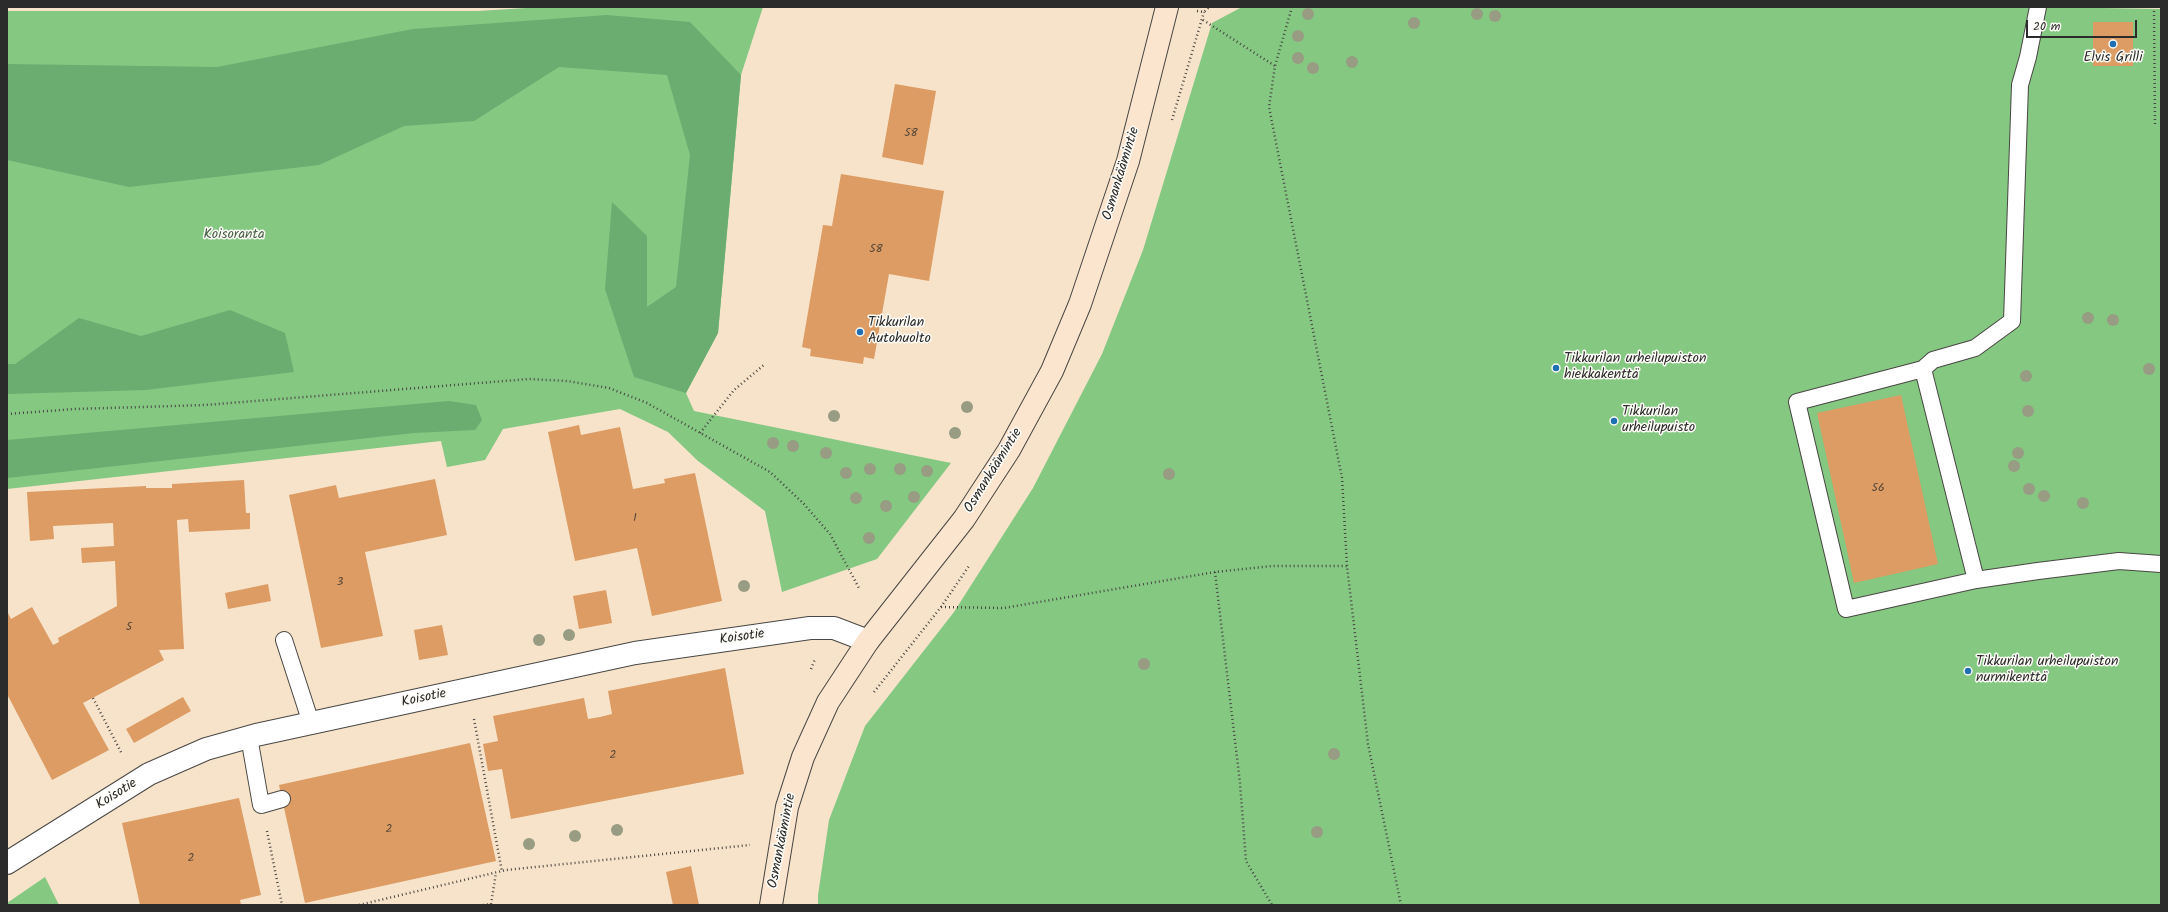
<!DOCTYPE html>
<html>
<head>
<meta charset="utf-8">
<style>
  body { margin:0 }
  #map { position:relative; width:2168px; height:912px; overflow:hidden; background:#f6e3ca; font-family:Kalam,sans-serif }
  canvas { display:block }
  .frame { position:absolute; inset:0; border:8px solid #2b2b2b; pointer-events:none }
  .scale { position:absolute; left:2026px; top:20px; width:111px; height:18px; box-sizing:border-box; border:2px solid #2b2b2b; border-top:0; padding-left:5px; font-size:12px; line-height:14px; white-space:nowrap; color:#2b2b2b; -webkit-text-stroke:3px #fdfcf7; paint-order:stroke }
</style>
</head>
<body>
<div id="map">
<canvas width="2168" height="912"></canvas>
<div class="frame"></div>
<div class="scale">20 m</div>
</div>
<script>
const ctx = document.querySelector('canvas').getContext('2d');
ctx.lineJoin = 'round';
function fillPath(path, color) { ctx.fillStyle = color; ctx.fill(path, 'evenodd'); }
const toPath = rows => new Path2D(rows.map(r => 'M' + r).join(''));
function stroke(path, color, width, dash) { ctx.strokeStyle = color; ctx.lineWidth = width; ctx.lineCap = dash ? 'butt' : 'round'; ctx.setLineDash(dash || []); ctx.stroke(path); }
function write(font, color, halo, rows, align = 'center') {
  ctx.font = font + ' Kalam,sans-serif'; ctx.lineWidth = 3; ctx.setLineDash([]); ctx.textBaseline = 'middle'; ctx.strokeStyle = halo; ctx.fillStyle = color; for (const [text, x, y, turn = 0] of rows) {
    ctx.save(); ctx.translate(x, y); ctx.rotate((+turn || 0) * Math.PI / 180); ctx.textAlign = isNaN(turn) ? turn : align; if (halo) ctx.strokeText(text, 0, 0); ctx.fillText(text, 0, 0); ctx.restore();
  }
}
fillPath(toPath([
  [542,7,763,7,741,75,718,333,686,393,694,411,951,463,877,559,782,592,765,511,698,461,668,432,620,409,503,429,485,460,447,467,441,441,7,489,7,11,478,11],
  [1242,7,2041,7,2161,9,2161,905,818,905,818,895,829,820,865,726,954,612,1033,488,1102,354,1143,250,1212,23],
  [45,877,59,905,7,905,7,903]
]), '#84c882');
fillPath(toPath([
  [607,15,690,22,741,75,718,333,686,393,634,377,605,289,612,202,647,236,647,307,676,287,690,155,667,75,559,67,474,121,404,126,319,165,129,187,7,160,7,64,217,67,413,29],
  [230,310,285,333,294,372,146,390,7,394,7,364,15,364,79,318,141,336],
  [449,401,476,405,482,420,475,430,414,433,7,478,7,440]
]), '#6bac70');
fillPath(toPath([
  [2093,22,2133,22,2133,66,2093,66],
  [895,84,936,91,923,165,882,157],
  [841,174,944,191,929,281,889,274,874,359,864,357,863,364,810,356,811,349,802,347,823,225,832,226],
  [1901,395,1938,564,1854,583,1817,413],
  [579,425,581,435,620,427,633,489,665,483,664,479,695,473,722,601,652,616,637,548,575,561,548,432],
  [435,479,447,535,365,552,383,636,321,648,289,495,336,485,339,498],
  [244,480,246,513,250,513,250,529,189,532,188,519,177,520,184,649,159,650,164,660,83,703,109,750,52,780,7,694,7,611,11,619,32,607,53,645,59,642,58,638,117,606,115,561,82,563,81,548,114,546,113,523,53,526,54,539,30,541,27,492,146,486,146,488,172,488,172,484],
  [268,584,271,601,228,609,225,593],
  [606,590,612,623,579,629,573,596],
  [442,625,448,655,419,660,414,630],
  [725,668,744,774,511,819,502,769,488,771,483,744,498,741,493,716,584,698,588,719,600,717,612,714,608,691],
  [183,697,191,711,134,743,126,729],
  [470,743,496,861,305,903,279,785],
  [239,798,261,895,240,900,241,905,140,905,122,823],
  [691,866,699,905,673,905,666,872]
]), '#dc9c63');
const lane = toPath([
  [1923,369,1797,402,1846,609,1976,580,2038,571,2119,561,2161,564],
  [1976,580,1923,369,1933,360,1975,348,2012,321,2020,85,2028,57,2038,7],
  [284,640,311,723],
  [249,737,261,805,282,799]
]);
const street = toPath([
  [7,863,149,774,206,749,256,735,635,653,810,628,834,628,868,641]
]);
const secondary = toPath([
  [771,905,787,807,803,757,828,702,868,641,964,519,1009,450,1052,371,1080,304,1128,161,1167,7]
]);
stroke(lane, '#494743', 18);
stroke(street, '#494743', 24);
stroke(secondary, '#494743', 24);
stroke(toPath([
  [1292,7,1275,66,1269,107,1342,478,1347,566],
  [2154,7,2155,124],
  [1197,11,1204,12,1209,7],
  [1203,20,1275,66],
  [1172,120,1204,12],
  [7,414,75,409,205,405,529,379,567,381,609,388,647,403,770,472,803,503,830,534,860,590],
  [700,433,734,390,765,364],
  [1215,572,1240,783,1246,861,1272,905],
  [941,607,1004,608,1215,572,1272,566,1347,566,1368,744,1401,905],
  [811,669,815,659],
  [874,692,941,607,969,566],
  [93,698,122,754],
  [474,719,502,872],
  [267,831,282,905],
  [359,905,506,870,750,845],
  [483,905,491,904,496,873]
]), '#494743', 2.5, [1, 3]);
stroke(lane, '#fff', 16);
stroke(street, '#fff', 22);
stroke(secondary, '#fbe5cf', 22);
ctx.fillStyle = '#979c83';
for (const [x, y] of [
  [1308,14],
  [1477,14],
  [1495,16],
  [1414,23],
  [1298,36],
  [1298,58],
  [1352,62],
  [1313,68],
  [2088,318],
  [2113,320],
  [2149,369],
  [2026,376],
  [967,407],
  [2028,411],
  [834,416],
  [955,433],
  [773,443],
  [793,446],
  [826,453],
  [2018,453],
  [2014,466],
  [870,469],
  [900,469],
  [927,471],
  [846,473],
  [1169,474],
  [2029,489],
  [2044,496],
  [914,497],
  [856,498],
  [2083,503],
  [886,506],
  [869,538],
  [744,586],
  [569,635],
  [539,640],
  [1144,664],
  [1334,754],
  [617,830],
  [1317,832],
  [575,836],
  [529,844]
]) { ctx.beginPath(); ctx.arc(x, y, 6, 0, 2 * Math.PI); ctx.fill(); }
for (const [x, y, r, color] of [
  [2113,44,4,"#1f6fb2"],
  [860,332,4,"#1f6fb2"],
  [1556,368,4,"#1f6fb2"],
  [1614,421,4,"#1f6fb2"],
  [1968,671,4,"#1f6fb2"]
]) { const dot = new Path2D(); dot.arc(x, y, r, 0, 2 * Math.PI); ctx.fillStyle = color; ctx.fill(dot); stroke(dot, '#fdfcf7', 1.5); }
write('12px', '#574739', null, [
  ["58",911,134],
  ["58",876,250],
  ["56",1878,489],
  ["1",635,519],
  ["3",340,583],
  ["5",129,628],
  ["2",613,756],
  ["2",389,830],
  ["2",191,859]
]);
write('14px', '#2b2b2b', '#fdfcf7', [
  ["Elvis Grilli",2113,59,"center"],
  ["Tikkurilan",868,324],
  ["Autohuolto",868,340],
  ["Tikkurilan urheilupuiston",1564,360],
  ["hiekkakenttä",1564,376],
  ["Tikkurilan",1622,413],
  ["urheilupuisto",1622,429],
  ["Tikkurilan urheilupuiston",1976,663],
  ["nurmikenttä",1976,679]
], 'left');
write('14px', '#2b2b2b', '#fdfcf7', [
  ["Osmankäämintie",1122,174,-73],
  ["Osmankäämintie",994,471,-58],
  ["Koisotie",742,638,-8],
  ["Koisotie",424,699,-12],
  ["Koisotie",117,795,-32],
  ["Osmankäämintie",783,841,-79]
]);
write('14px', '#4a6249', '#fdfcf7', [
  ["Koisoranta",234,236]
]);
</script>
</body>
</html>
